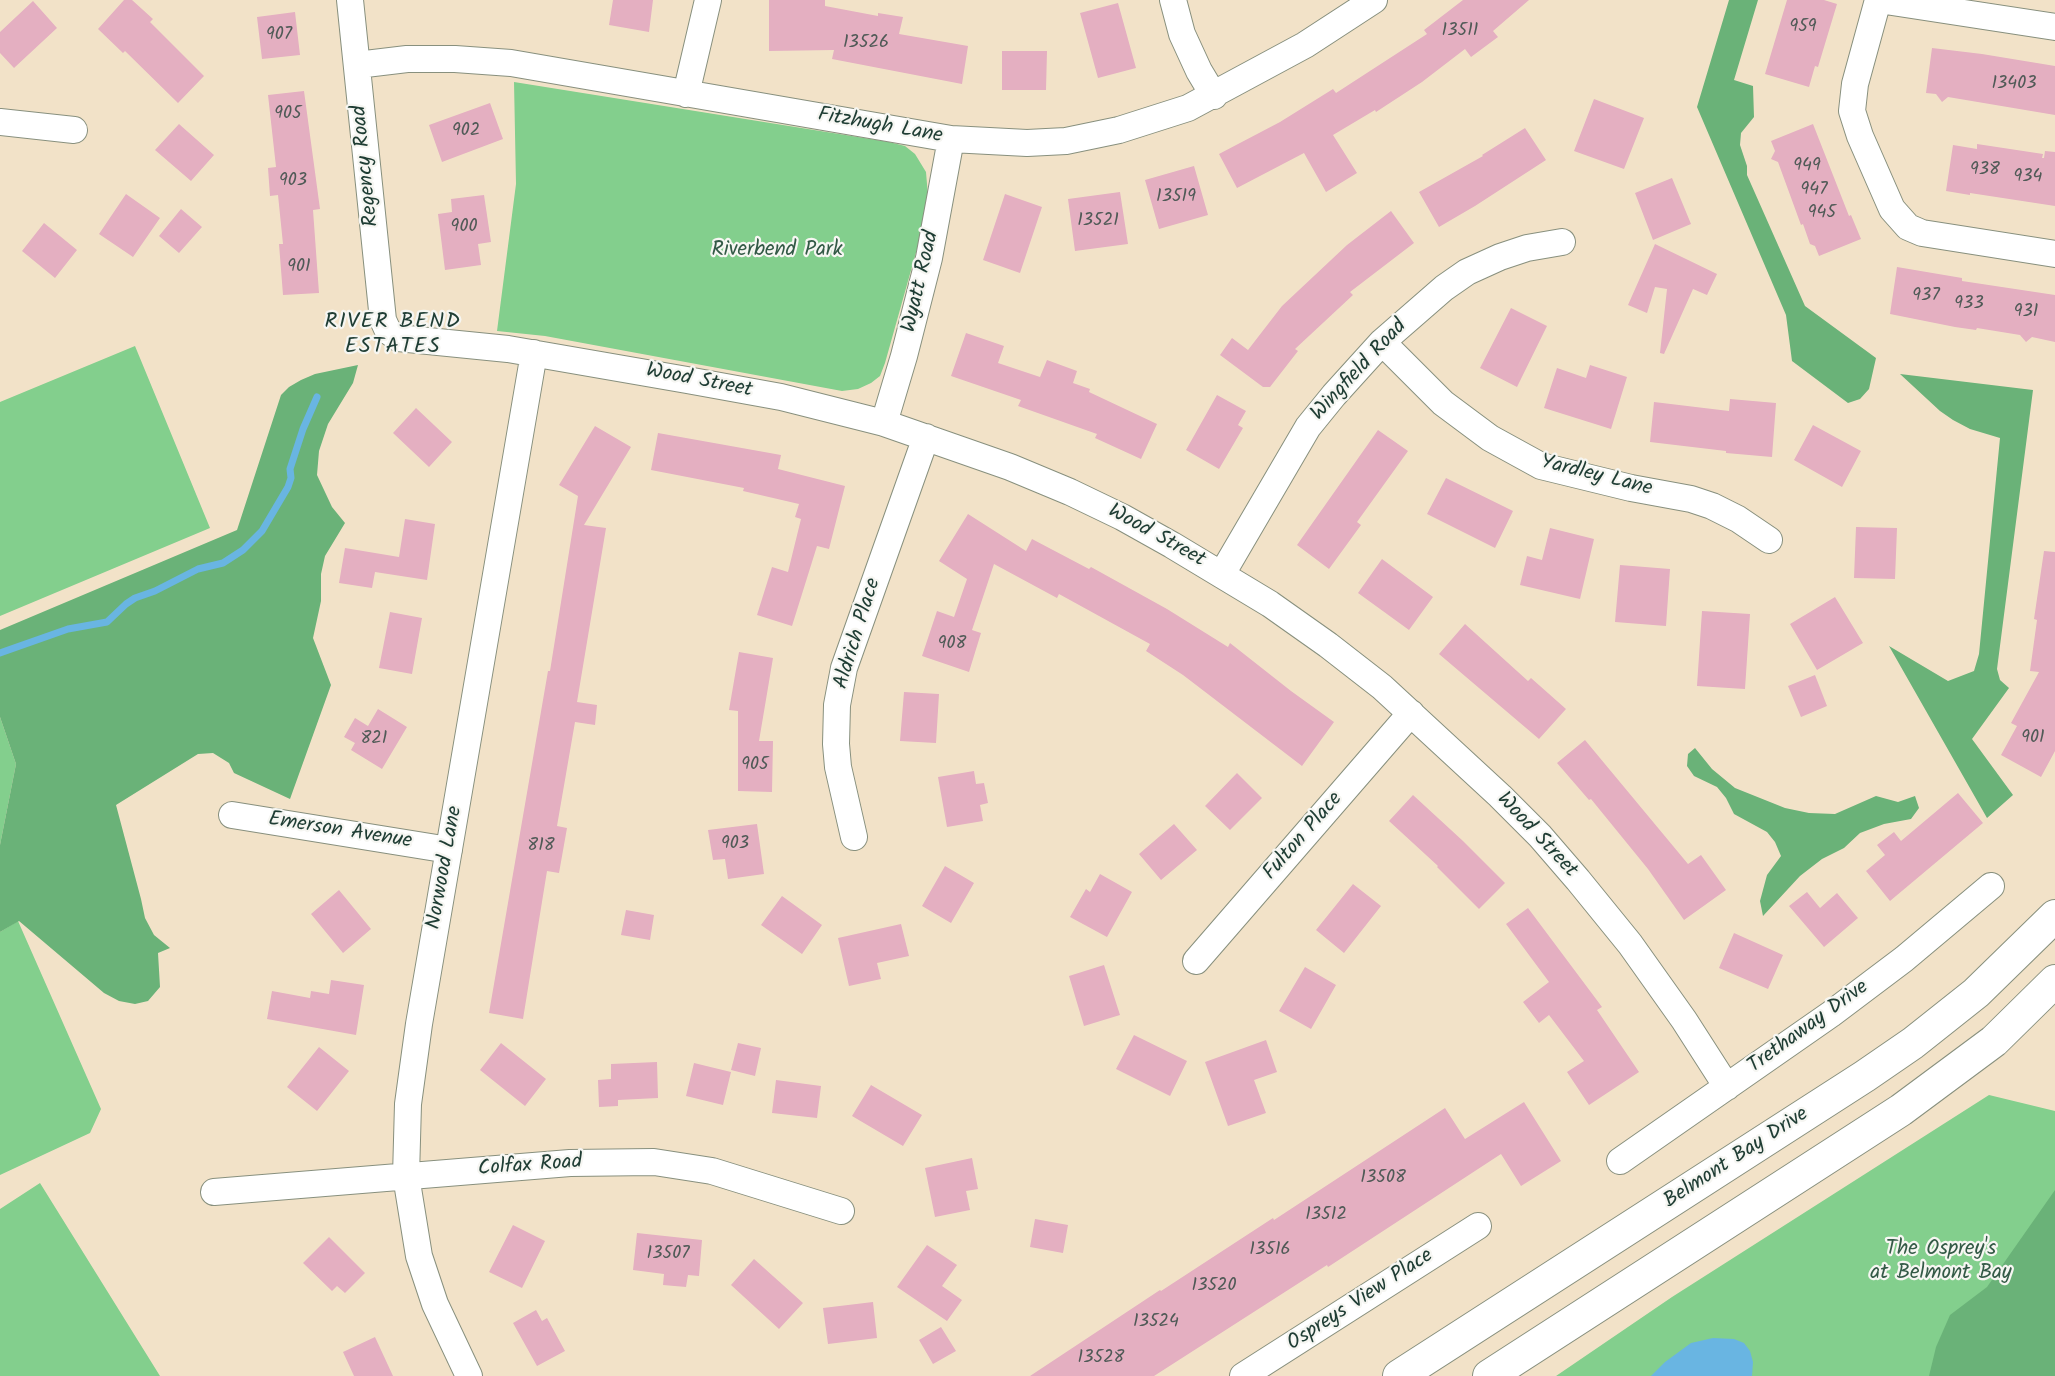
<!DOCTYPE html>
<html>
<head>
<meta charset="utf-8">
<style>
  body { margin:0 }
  canvas { display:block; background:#f2e2c8 }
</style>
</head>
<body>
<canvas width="2055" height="1376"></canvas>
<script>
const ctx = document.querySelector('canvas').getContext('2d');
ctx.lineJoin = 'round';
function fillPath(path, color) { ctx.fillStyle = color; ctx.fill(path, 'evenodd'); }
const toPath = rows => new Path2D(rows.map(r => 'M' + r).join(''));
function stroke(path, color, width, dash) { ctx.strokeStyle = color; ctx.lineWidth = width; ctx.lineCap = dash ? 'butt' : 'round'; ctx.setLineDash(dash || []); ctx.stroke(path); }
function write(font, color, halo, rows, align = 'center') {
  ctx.font = font + ' Kalam,sans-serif'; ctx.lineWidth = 4.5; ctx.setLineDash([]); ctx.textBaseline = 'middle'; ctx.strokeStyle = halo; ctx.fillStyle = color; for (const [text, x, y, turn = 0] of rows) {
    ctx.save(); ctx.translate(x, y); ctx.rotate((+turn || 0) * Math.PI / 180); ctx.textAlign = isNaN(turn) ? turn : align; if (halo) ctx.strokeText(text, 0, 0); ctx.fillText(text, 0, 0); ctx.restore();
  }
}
fillPath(toPath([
  [514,82,889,142,905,146,915,154,926,172,928,196,917,249,885,363,880,376,871,383,858,389,842,391,545,336,497,331,516,184],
  [135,346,210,528,0,616,0,402],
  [0,717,16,764,0,845],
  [18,921,101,1109,90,1133,0,1175,0,932],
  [1989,1095,2055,1111,2055,1376,1556,1376,1672,1297],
  [40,1183,160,1376,0,1376,0,1209]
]), '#83cf8d');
fillPath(toPath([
  [1729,0,1758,0,1734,80,1753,86,1754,117,1741,133,1740,145,1747,166,1747,175,1805,306,1876,358,1869,389,1860,399,1848,403,1792,361,1786,315,1697,107],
  [358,365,353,383,328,424,319,451,317,475,332,507,345,523,325,556,321,574,321,601,313,638,331,685,290,799,234,773,229,763,213,753,198,754,116,805,141,899,145,918,154,935,170,948,158,953,160,987,148,1001,135,1004,119,1001,104,993,19,921,0,932,0,845,16,764,0,717,0,630,237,530,281,395,289,387,301,380,315,374],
  [1900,374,2033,390,1997,669,2000,680,2009,688,1972,739,2013,795,1987,818,1889,646,1948,681,1974,671,1979,654,2000,438,1970,429,1953,420,1940,411],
  [1695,748,1712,769,1735,788,1785,808,1809,813,1835,814,1876,796,1898,802,1915,796,1919,808,1911,819,1884,824,1860,833,1844,848,1822,859,1800,876,1763,916,1760,901,1767,875,1781,856,1775,842,1767,832,1734,814,1726,798,1717,787,1694,776,1687,766,1688,754],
  [2055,1190,2055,1376,1929,1376,1936,1347,1950,1315,1987,1287]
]), '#6ab278');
fillPath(toPath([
  [1713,1338,1734,1339,1744,1343,1750,1351,1753,1362,1752,1376,1651,1376,1665,1362,1691,1343]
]), '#69b5e2');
stroke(toPath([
  [0,653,68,629,107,622,126,604,135,598,155,591,198,569,223,563,243,550,262,531,288,487,291,478,290,469,303,429,317,397]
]), '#69b5e2', 7);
fillPath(toPath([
  [124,0,132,0,153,19,150,22,204,76,178,103,125,51,123,53,98,29],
  [613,0,653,0,649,32,609,25],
  [769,0,825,0,825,6,878,16,878,13,903,17,899,34,968,46,962,84,832,59,834,50,769,51],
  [1463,0,1529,0,1493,31,1498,37,1471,57,1465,49,1422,82,1376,112,1375,110,1333,135,1357,173,1326,192,1304,153,1237,188,1219,154,1280,122,1333,89,1336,93,1427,34,1424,30],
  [1787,0,1824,0,1837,4,1818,67,1815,66,1809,87,1765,74],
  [33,1,57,28,14,68,0,53,0,32],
  [1118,3,1136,68,1098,78,1080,13],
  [295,12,300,55,262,59,257,17],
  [1932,48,1982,54,2055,66,2055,115,1948,97,1942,102,1936,94,1926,93],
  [1002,51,1047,51,1046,90,1002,90],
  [304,91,320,209,313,210,319,293,283,295,279,244,283,244,278,195,270,196,268,168,276,167,268,95],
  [1594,99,1644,118,1624,169,1574,151],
  [490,103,503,139,442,162,429,125],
  [179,124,214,155,191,181,155,150],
  [1813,124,1849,216,1851,215,1861,239,1819,256,1815,246,1810,244,1803,224,1801,225,1778,162,1771,159,1775,151,1771,141],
  [1525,128,1546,160,1475,206,1439,227,1419,192,1483,156,1482,155],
  [1977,144,2043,154,2042,158,2044,158,2045,151,2055,152,2055,206,1970,193,1970,195,1946,191,1953,145,1977,149],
  [1194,166,1208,215,1159,229,1145,180],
  [1672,178,1691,224,1653,240,1635,193],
  [1120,192,1128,244,1075,251,1068,199],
  [126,194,160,218,133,257,99,234],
  [1005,194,1042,207,1020,273,983,260],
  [484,195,491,242,478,244,481,265,445,270,438,214,452,212,451,199],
  [181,209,202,227,179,253,159,236],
  [1391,211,1414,243,1350,292,1353,295,1295,349,1298,351,1270,387,1263,387,1220,355,1232,338,1248,350,1282,306,1347,245],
  [44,223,77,250,55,278,22,251],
  [1655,244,1717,274,1707,295,1693,289,1664,354,1660,353,1667,289,1655,287,1647,313,1628,305],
  [1897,267,1962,278,1962,281,2055,295,2055,342,2032,337,2026,342,2020,335,1977,328,1976,330,1955,327,1890,314],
  [1511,308,1547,326,1517,387,1480,368],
  [966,333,1004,346,998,363,1040,377,1047,360,1077,371,1073,383,1090,389,1089,392,1157,424,1141,459,1095,438,1097,434,1018,406,1021,400,951,376],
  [1590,365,1627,377,1611,429,1544,408,1557,368,1586,378],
  [1217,395,1246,411,1238,425,1243,428,1219,469,1186,450],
  [1730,399,1776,403,1772,457,1726,453,1726,451,1650,442,1654,402,1729,411],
  [416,408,452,442,429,467,393,433],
  [1813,425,1861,451,1842,487,1794,460],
  [595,426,631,447,584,525,606,528,577,702,597,705,595,725,575,722,557,826,567,828,559,873,547,871,523,1019,489,1013,548,671,550,671,578,496,559,485],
  [1378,430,1408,451,1357,522,1361,525,1329,569,1297,545],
  [658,433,781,455,778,469,845,486,829,549,817,546,792,626,757,615,772,567,788,572,801,519,795,517,799,504,743,491,744,488,651,470],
  [1446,478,1513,511,1495,548,1427,514],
  [968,514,1026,551,1032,539,1089,569,1091,567,1167,609,1228,647,1230,643,1291,691,1334,722,1302,766,1183,675,1146,651,1150,644,1059,594,1057,598,994,564,972,630,981,633,969,672,922,656,937,611,954,617,967,579,939,561],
  [405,519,435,524,427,580,375,572,372,588,339,583,345,548,399,557],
  [1856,527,1897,528,1895,579,1854,578],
  [1550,528,1594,539,1580,599,1520,585,1527,556,1542,560],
  [2044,551,2055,552,2055,751,2041,777,2001,755,2017,726,2011,723,2039,672,2030,671,2037,620,2034,619],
  [1382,559,1433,597,1409,630,1358,593],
  [1620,565,1670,569,1666,626,1615,622],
  [1835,597,1863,643,1817,670,1790,624],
  [1702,611,1750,614,1745,689,1697,686],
  [390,612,422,618,412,674,379,668],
  [1465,624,1528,681,1531,678,1566,709,1539,739,1439,654],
  [739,652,773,658,759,741,773,741,772,792,738,791,738,711,729,710],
  [1815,675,1827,706,1801,717,1788,686],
  [904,692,939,694,936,743,900,741],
  [378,709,407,727,382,769,351,750,355,743,344,737,355,718,368,726],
  [1585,740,1688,864,1701,855,1726,890,1684,920,1648,869,1591,799,1589,800,1557,763],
  [974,771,976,784,984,783,988,803,980,805,983,821,947,827,938,777],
  [1237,773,1262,798,1230,830,1205,806],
  [1958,793,1983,823,1890,901,1866,871,1885,855,1877,845,1894,832,1901,841],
  [1413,795,1463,841,1505,883,1479,909,1437,867,1438,866,1389,821],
  [757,824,764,874,728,879,725,859,713,860,708,830],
  [1174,824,1197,850,1161,880,1139,854],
  [945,866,974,883,951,923,922,906],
  [1100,874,1132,892,1107,937,1070,917,1086,889,1090,892],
  [1353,884,1381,906,1344,953,1316,930],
  [339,890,371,929,343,953,311,914],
  [1807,892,1820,908,1837,893,1858,918,1824,947,1789,906],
  [782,896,822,925,802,954,761,925],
  [1528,908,1602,1007,1597,1010,1639,1072,1589,1105,1567,1072,1584,1061,1549,1015,1539,1023,1523,1002,1549,982,1506,924],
  [626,910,654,915,650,940,621,935],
  [901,924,909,956,877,963,881,979,849,986,838,938],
  [1734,933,1783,955,1768,989,1719,968],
  [1104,965,1120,1015,1084,1026,1069,976],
  [1305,967,1336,985,1311,1029,1279,1011],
  [331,980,364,985,356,1035,267,1019,272,991,310,998,311,991,329,994],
  [1134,1035,1187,1061,1170,1096,1116,1069],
  [1266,1040,1277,1072,1254,1080,1266,1113,1228,1126,1205,1062],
  [501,1043,546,1079,525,1106,480,1070],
  [738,1043,761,1048,755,1076,731,1070],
  [319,1047,349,1071,317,1111,287,1087],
  [657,1062,658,1098,618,1100,618,1106,599,1107,598,1080,611,1079,611,1064],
  [694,1063,731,1072,723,1105,686,1096],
  [776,1080,821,1086,817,1118,772,1113],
  [871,1085,922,1115,903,1146,852,1116],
  [1524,1102,1561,1161,1521,1186,1501,1154,1328,1267,1327,1265,1154,1376,1030,1376,1160,1290,1161,1291,1273,1218,1274,1220,1445,1108,1465,1139],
  [972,1158,978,1189,966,1191,970,1210,935,1217,925,1168],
  [1035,1219,1068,1225,1063,1253,1030,1247],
  [513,1225,545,1241,522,1288,489,1272],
  [637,1233,702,1240,699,1276,688,1275,686,1287,663,1285,664,1274,633,1270],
  [329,1237,365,1273,345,1293,337,1286,332,1291,303,1263],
  [927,1245,957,1265,942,1286,962,1300,947,1321,897,1287],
  [754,1259,803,1303,779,1329,731,1285],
  [873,1302,877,1338,828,1344,823,1308],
  [536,1310,542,1321,547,1318,565,1351,537,1366,513,1323],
  [941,1327,956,1351,933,1364,919,1340],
  [375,1337,393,1376,354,1376,343,1352]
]), '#e4afc1');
const minor = toPath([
  [350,0,383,320,388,331,398,338,508,349,687,380,781,397,884,423,1010,467,1070,492,1122,517,1172,545,1270,604,1328,645,1382,687,1500,796,1540,836,1578,880,1630,944,1684,1020,1727,1087],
  [1173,0,1182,34,1199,71,1214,96],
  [1878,0,1855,84,1852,111,1860,136,1892,209,1908,227,1922,233,2055,254],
  [1879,0,2055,27],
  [357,65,407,59,455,59,511,63,951,139,1027,143,1066,141,1119,130,1188,108,1305,45,1374,0],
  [686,94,708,0],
  [0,122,74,130],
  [1382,342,1443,403,1490,438,1541,466,1631,488,1691,499,1712,506,1738,519,1769,540],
  [884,423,904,356,929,258,951,139],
  [1222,574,1308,427,1334,395,1382,342,1444,288,1467,272,1500,257,1527,248,1562,242],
  [232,815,449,850],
  [854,837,838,767,836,744,837,705,844,668,926,437],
  [1196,961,1411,713],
  [1620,1161,1831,1014,1904,959,1991,886],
  [214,1192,570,1163,654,1162,712,1171,841,1211],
  [469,1376,435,1304,419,1256,406,1176,408,1104,419,1024,534,353],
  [1243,1376,1478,1226]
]);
const tertiary = toPath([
  [1399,1376,1865,1076,1913,1043,1976,993,2055,916],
  [1489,1376,1901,1110,1994,1041,2055,981]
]);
stroke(minor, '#88907e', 28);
stroke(tertiary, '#88907e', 34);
stroke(minor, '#fff', 26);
stroke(tertiary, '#fff', 32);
write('18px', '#505a57', null, [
  ["959",1803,28],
  ["13511",1460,32],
  ["907",279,36],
  ["13526",866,44],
  ["13403",2014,85],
  ["905",288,115],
  ["902",466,132],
  ["949",1807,167],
  ["938",1985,171],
  ["934",2028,178],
  ["903",293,182],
  ["947",1814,191],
  ["13519",1176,198],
  ["945",1822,214],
  ["13521",1098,222],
  ["900",464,228],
  ["901",299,268],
  ["937",1926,297],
  ["933",1969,305],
  ["931",2026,313],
  ["908",952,645],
  ["901",2033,739],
  ["821",374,740],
  ["905",755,766],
  ["903",735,845],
  ["818",541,847],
  ["13508",1383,1179],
  ["13512",1326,1216],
  ["13516",1270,1251],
  ["13507",668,1255],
  ["13520",1214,1287],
  ["13524",1156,1323],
  ["13528",1101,1359]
]);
write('21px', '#1f3d34', '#f6f6f2', [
  ["Fitzhugh Lane",880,127,10],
  ["Regency Road",367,166,-96],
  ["Wyatt Road",922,282,-77],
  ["Wingfield Road",1360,371,-47],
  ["Wood Street",699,382,11],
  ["Yardley Lane",1596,477,14],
  ["Wood Street",1156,537,29],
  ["Aldrich Place",859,634,-73],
  ["Emerson Avenue",340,832,9],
  ["Wood Street",1536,836,47],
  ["Fulton Place",1304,837,-49],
  ["Norwood Lane",446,868,-80],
  ["Trethaway Drive",1809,1028,-36],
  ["Belmont Bay Drive",1737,1159,-33],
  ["Colfax Road",530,1167,-4],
  ["Ospreys View Place",1361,1301,-33]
]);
write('21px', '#335a46', '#f6f6f2', [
  ["Riverbend Park",777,251],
  ["The Osprey's",1941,1250],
  ["at Belmont Bay",1941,1274]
]);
ctx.letterSpacing = '1.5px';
write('22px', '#1f3d34', '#f6f6f2', [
  ["RIVER BEND",393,323],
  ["ESTATES",393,348]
]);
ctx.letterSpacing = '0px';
</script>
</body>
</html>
